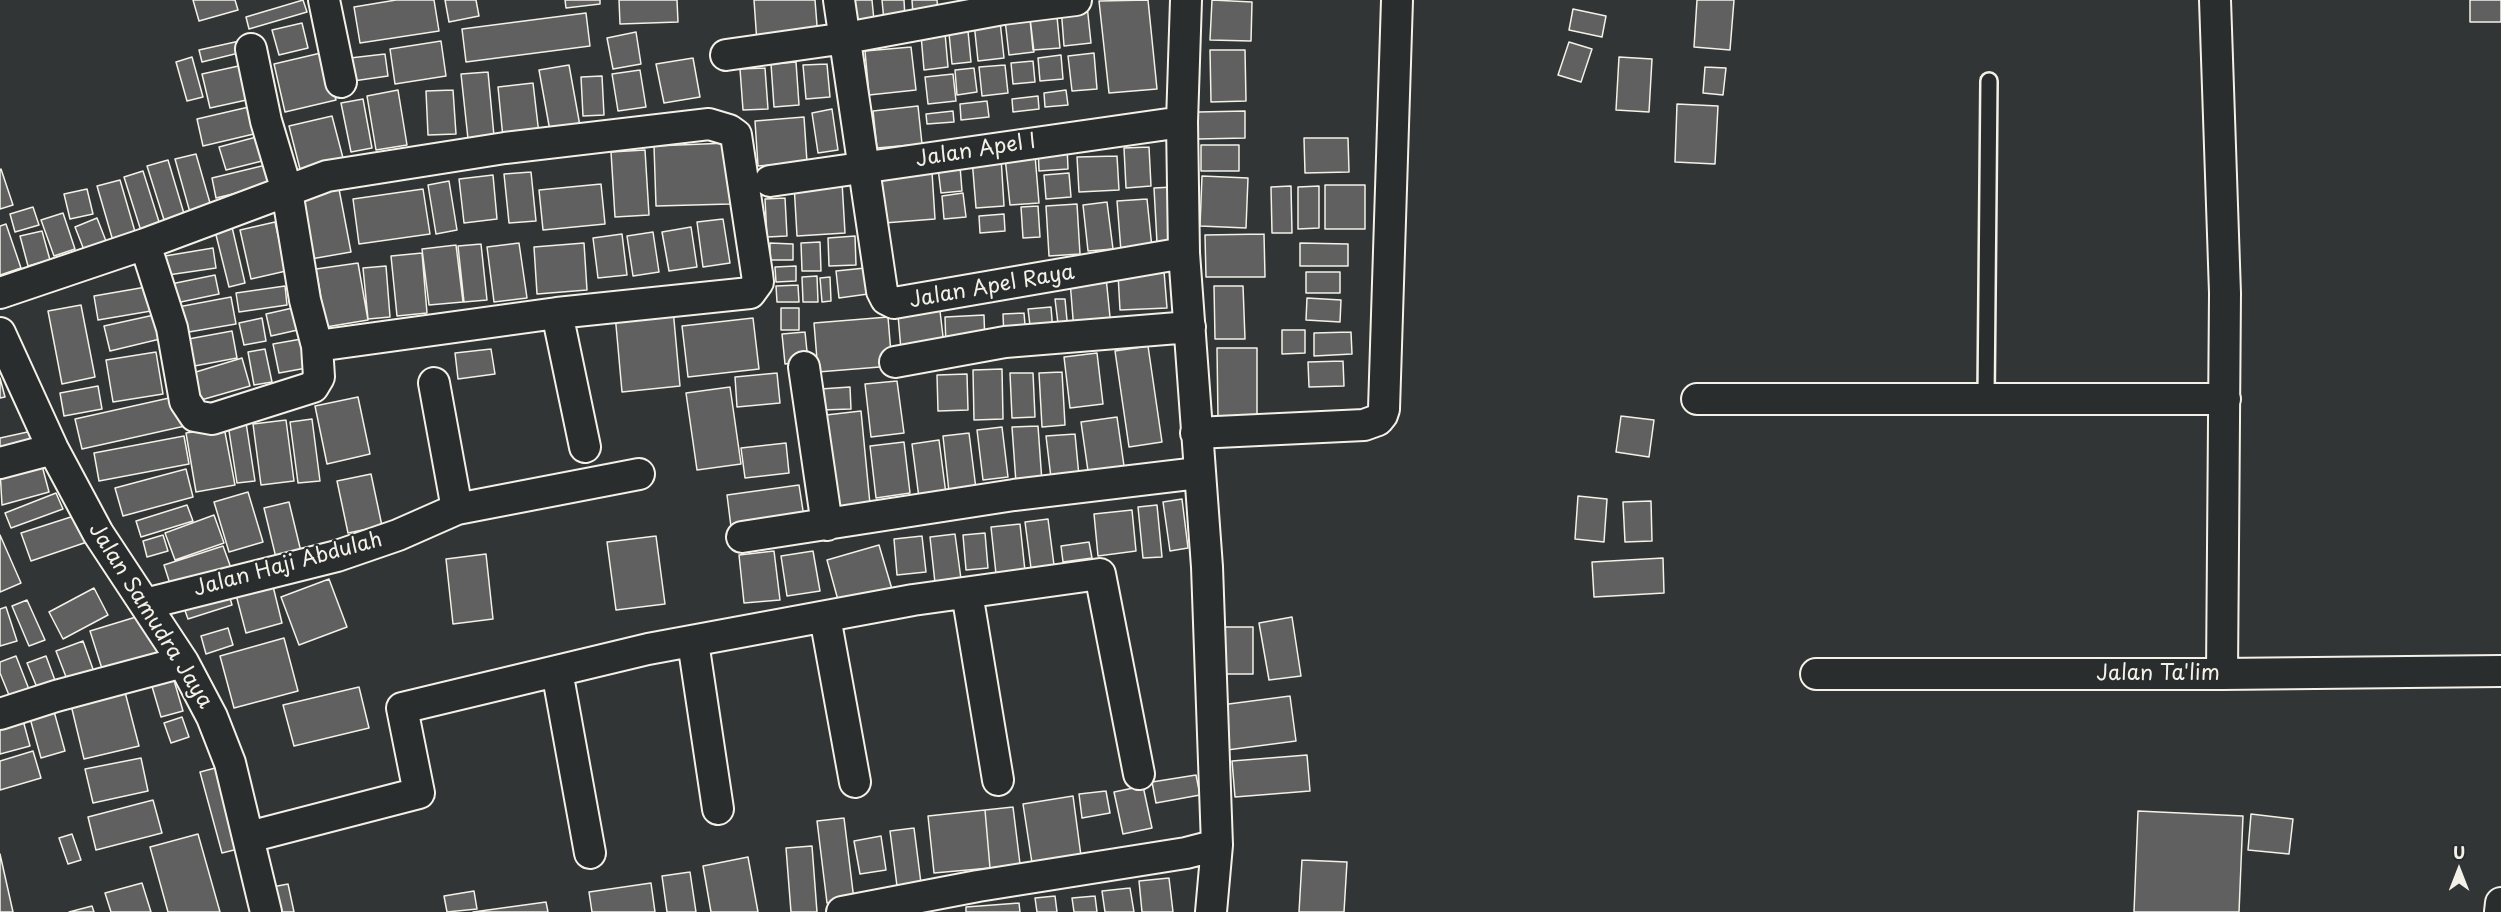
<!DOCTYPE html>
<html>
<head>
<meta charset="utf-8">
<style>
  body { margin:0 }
  #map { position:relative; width:2501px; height:912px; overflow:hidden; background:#323535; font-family:"Playpen Sans",sans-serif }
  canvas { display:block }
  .north { position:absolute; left:2429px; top:840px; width:60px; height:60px; -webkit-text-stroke:4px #2a2d2e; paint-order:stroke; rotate:0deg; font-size:16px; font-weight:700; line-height:24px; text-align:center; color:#f4f1e8 }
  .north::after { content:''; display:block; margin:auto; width:21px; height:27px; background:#f4f1e8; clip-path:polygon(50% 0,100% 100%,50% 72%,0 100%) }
</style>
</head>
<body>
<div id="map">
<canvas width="2501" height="912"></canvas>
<div class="north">U</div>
</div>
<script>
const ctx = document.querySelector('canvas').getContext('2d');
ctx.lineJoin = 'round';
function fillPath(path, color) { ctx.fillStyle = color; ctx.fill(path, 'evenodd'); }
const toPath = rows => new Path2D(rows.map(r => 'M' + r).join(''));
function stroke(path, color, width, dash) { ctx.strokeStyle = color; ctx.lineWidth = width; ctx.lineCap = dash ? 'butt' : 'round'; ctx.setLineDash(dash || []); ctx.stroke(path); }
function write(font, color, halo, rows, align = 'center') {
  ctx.font = font + ' "Playpen Sans",sans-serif'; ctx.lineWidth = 4.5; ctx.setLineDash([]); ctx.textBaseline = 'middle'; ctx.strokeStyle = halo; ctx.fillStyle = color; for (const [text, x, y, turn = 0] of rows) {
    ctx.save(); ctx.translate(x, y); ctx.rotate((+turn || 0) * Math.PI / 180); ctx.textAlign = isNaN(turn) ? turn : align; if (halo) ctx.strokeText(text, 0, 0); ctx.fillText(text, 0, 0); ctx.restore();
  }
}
const building = toPath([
  [193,0,235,0,238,10,199,21,193,0],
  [303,0,307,12,249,29,246,17,303,0],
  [396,0,434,0,439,31,360,43,354,7,396,0],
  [445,0,476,0,479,16,449,22,445,0],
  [565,0,600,0,600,4,566,8,565,0],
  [619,0,677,0,678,22,620,24,619,0],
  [754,0,815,0,818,38,757,43,754,0],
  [853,0,872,0,875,31,856,33,853,0],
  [882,0,904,0,905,18,884,21,882,0],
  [912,0,937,0,938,12,913,15,912,0],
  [1148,0,1157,89,1109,93,1099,1,1148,0],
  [1212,0,1252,2,1251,41,1210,40,1212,0],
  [1697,0,1734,0,1730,50,1694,47,1697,0],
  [2470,0,2501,0,2501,22,2470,22,2470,0],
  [1087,5,1091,43,1064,46,1061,7,1087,5],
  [1056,6,1060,48,1033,50,1029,9,1056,6],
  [1029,9,1034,52,1009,55,1004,11,1029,9],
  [1573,9,1606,16,1602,37,1569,30,1573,9],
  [586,13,590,46,466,62,462,29,586,13],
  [967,21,971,62,952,64,948,23,967,21],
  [1000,21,1004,58,978,61,974,23,1000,21],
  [302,23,308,48,279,55,272,30,302,23],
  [636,32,641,64,613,69,607,38,636,32],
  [945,33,948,67,924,70,921,35,945,33],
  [244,40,247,51,202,62,199,50,244,40],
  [441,41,446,76,395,84,390,49,441,41],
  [1569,42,1592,49,1581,82,1558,75,1569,42],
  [911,47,916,90,869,95,865,51,911,47],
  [1210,50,1245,50,1246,101,1211,102,1210,50],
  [325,52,336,100,285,112,274,64,325,52],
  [1094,53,1097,89,1072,91,1068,56,1094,53],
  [385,54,388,76,353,81,350,58,385,54],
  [1061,55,1063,79,1040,81,1038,58,1061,55],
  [192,57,203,97,187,101,176,62,192,57],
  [1619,57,1652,59,1649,112,1616,110,1619,57],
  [693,58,700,97,664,103,656,64,693,58],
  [1033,61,1035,82,1013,84,1011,63,1033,61],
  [796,62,799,105,774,107,771,64,796,62],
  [827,64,830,97,806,99,803,65,827,64],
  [243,65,251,99,210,108,202,74,243,65],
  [569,65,580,126,550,131,539,70,569,65],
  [1005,65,1008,93,982,96,979,67,1005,65],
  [1705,67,1726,68,1723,95,1703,93,1705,67],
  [765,68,768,109,743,110,740,69,765,68],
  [974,68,977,92,957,95,955,70,974,68],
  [640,70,646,107,618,111,612,74,640,70],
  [488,72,494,136,468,139,461,74,488,72],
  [953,74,956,101,928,104,925,77,953,74],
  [602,76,604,115,583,116,581,77,602,76],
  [533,83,539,134,503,138,498,87,533,83],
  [398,90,407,145,376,150,367,96,398,90],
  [453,90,456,134,428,135,426,91,453,90],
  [1066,90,1068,105,1045,107,1044,93,1066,90],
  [1038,96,1039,109,1013,112,1012,99,1038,96],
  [363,99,372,148,351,152,341,103,363,99],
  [987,101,989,117,961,120,960,104,987,101],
  [1677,104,1718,106,1715,164,1675,162,1677,104],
  [253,106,258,133,203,146,197,119,253,106],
  [918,106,922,144,877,148,873,111,918,106],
  [832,109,838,150,818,153,812,113,832,109],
  [953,111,954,122,927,124,926,114,953,111],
  [1245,111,1245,138,1198,139,1198,112,1245,111],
  [332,116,343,158,300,169,289,126,332,116],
  [804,117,807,162,758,166,755,121,804,117],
  [260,136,266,160,226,170,219,147,260,136],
  [1304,138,1348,138,1349,172,1305,173,1304,138],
  [728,143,730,204,656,206,654,146,728,143],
  [1067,145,1068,169,1039,171,1038,147,1067,145],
  [1201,145,1239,145,1239,171,1201,171,1201,145],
  [1149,147,1151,186,1126,188,1124,148,1149,147],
  [645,150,649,215,615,217,611,152,645,150],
  [196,154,212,210,191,216,175,159,196,154],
  [1035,155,1039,203,1010,205,1005,157,1035,155],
  [1117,156,1119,190,1079,192,1077,157,1117,156],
  [1001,157,1004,206,976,208,972,159,1001,157],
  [168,160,185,217,165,223,147,166,168,160],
  [270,164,274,184,216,198,212,178,270,164],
  [960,166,962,191,941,193,938,168,960,166],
  [1,169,13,205,0,209,0,170,1,169],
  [143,171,160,225,141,231,124,177,143,171],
  [531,172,536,221,509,223,504,174,531,172],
  [932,172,935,219,884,223,881,175,932,172],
  [1069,173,1071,197,1046,199,1044,175,1069,173],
  [493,175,497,219,464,223,459,179,493,175],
  [1202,176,1248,178,1246,228,1200,226,1202,176],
  [120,180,136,235,113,241,97,186,120,180],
  [449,181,457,230,436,234,428,185,449,181],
  [842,182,845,233,797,236,794,184,842,182],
  [601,184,605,224,543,230,539,190,601,184],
  [1325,185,1365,185,1365,229,1325,229,1325,185],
  [1291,186,1292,233,1272,233,1271,187,1291,186],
  [1319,186,1319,228,1298,229,1298,187,1319,186],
  [1173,187,1176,242,1157,243,1154,188,1173,187],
  [87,189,93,214,70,219,64,194,87,189],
  [339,189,351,252,311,259,299,196,339,189],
  [423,189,430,234,359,244,353,199,423,189],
  [963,193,966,217,944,219,942,196,963,193],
  [785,198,787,236,767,237,765,199,785,198],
  [1147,199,1152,248,1121,251,1117,201,1147,199],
  [1107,202,1113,249,1088,251,1083,205,1107,202],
  [1077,204,1080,254,1049,256,1046,206,1077,204],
  [1038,206,1040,237,1023,238,1021,207,1038,206],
  [33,207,39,225,15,232,10,214,33,207],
  [63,213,75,249,54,256,41,220,63,213],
  [1004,214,1005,231,980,233,979,216,1004,214],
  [97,218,106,241,84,250,75,227,97,218],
  [723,219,730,263,703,267,697,222,723,219],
  [275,222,286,271,251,279,240,230,275,222],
  [6,224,21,268,0,275,0,226,6,224],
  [232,227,245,283,229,287,215,231,232,227],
  [691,227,697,267,669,271,662,232,691,227],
  [42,231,50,260,28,266,20,236,42,231],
  [653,232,659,272,633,276,627,236,653,232],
  [622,234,627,275,598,278,593,238,622,234],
  [1264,234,1265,277,1206,277,1205,235,1264,234],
  [855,236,856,265,829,266,828,238,855,236],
  [820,242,821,271,802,271,801,243,820,242],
  [519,243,527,298,494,302,487,247,519,243],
  [584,243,587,290,537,294,534,247,584,243],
  [770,243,793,244,793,260,770,260,770,243],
  [1300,243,1348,244,1348,266,1300,266,1300,243],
  [481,244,487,300,464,302,458,246,481,244],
  [456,245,463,302,429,305,422,249,456,245],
  [213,248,216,268,168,275,165,256,213,248],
  [422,253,427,313,397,316,391,256,422,253],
  [358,263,368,320,326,327,316,269,358,263],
  [386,266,390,317,368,319,363,268,386,266],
  [796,266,796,281,776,282,775,267,796,266],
  [865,268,868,294,839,298,836,271,865,268],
  [1164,271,1167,308,1120,310,1118,274,1164,271],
  [1306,272,1340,272,1340,293,1306,293,1306,272],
  [215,275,219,294,176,303,171,284,215,275],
  [817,276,818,302,803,302,802,277,817,276],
  [830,277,831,301,822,302,820,278,830,277],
  [1106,277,1111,327,1074,331,1070,281,1106,277],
  [798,285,799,302,777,302,776,286,798,285],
  [285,286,287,305,239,312,236,293,285,286],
  [1214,286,1243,286,1245,339,1215,339,1214,286],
  [146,287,151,311,98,320,94,296,146,287],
  [231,297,236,324,183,333,178,307,231,297],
  [1307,298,1341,300,1340,322,1306,320,1307,298],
  [1055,299,1065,299,1068,331,1059,332,1055,299],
  [81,305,95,377,62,384,48,311,81,305],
  [297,307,302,329,271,336,266,314,297,307],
  [1051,307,1053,332,1031,334,1028,309,1051,307],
  [781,308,799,308,799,330,781,330,781,308],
  [673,309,680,386,622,392,615,314,673,309],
  [940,311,944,345,901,350,898,315,940,311],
  [1024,313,1026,336,1004,338,1003,314,1024,313],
  [154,315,160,339,110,351,104,326,154,315],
  [984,315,985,345,946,347,945,317,984,315],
  [888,317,892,366,818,372,814,323,888,317],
  [262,318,266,341,244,345,239,323,262,318],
  [753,318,759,369,688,377,682,326,753,318],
  [1282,330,1305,330,1305,353,1282,354,1282,330],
  [232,331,237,358,189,367,183,340,232,331],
  [805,332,808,361,785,364,782,334,805,332],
  [1351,332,1352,354,1314,356,1314,333,1351,332],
  [307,338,312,367,279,373,273,344,307,338],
  [1148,346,1162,442,1129,447,1115,351,1148,346],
  [1217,348,1257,348,1257,419,1218,419,1217,348],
  [265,349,272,382,254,385,248,352,265,349],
  [491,349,495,374,458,379,455,353,491,349],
  [156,352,163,394,113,402,106,360,156,352],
  [1097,353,1103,404,1070,408,1064,357,1097,353],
  [242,358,250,386,194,402,186,375,242,358],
  [1343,361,1344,386,1309,387,1308,362,1343,361],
  [1002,369,1003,419,974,420,973,370,1002,369],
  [1062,372,1065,425,1042,427,1039,373,1062,372],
  [777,373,780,403,737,407,735,377,777,373],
  [1010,373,1033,373,1035,417,1012,418,1010,373],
  [967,374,968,410,938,411,937,375,967,374],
  [0,378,5,397,0,398,0,378],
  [897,381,904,433,871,437,865,384,897,381],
  [98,386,102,409,64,416,60,393,98,386],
  [730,387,741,464,697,470,686,393,730,387],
  [850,387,851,409,821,410,820,389,850,387],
  [178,396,185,426,82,449,75,419,178,396],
  [358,397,370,454,327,464,315,406,358,397],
  [861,411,870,504,834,508,826,415,861,411],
  [245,416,255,481,237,483,227,418,245,416],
  [1621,416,1654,420,1649,457,1616,452,1621,416],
  [1117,417,1125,473,1089,478,1081,422,1117,417],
  [312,419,320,481,298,483,290,422,312,419],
  [286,420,294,481,261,485,253,424,286,420],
  [1038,426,1042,482,1016,483,1012,427,1038,426],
  [224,427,235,485,196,492,186,433,224,427],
  [1002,427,1008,477,983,480,977,430,1002,427],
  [32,431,36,447,0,455,0,438,32,431],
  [969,433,976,489,949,492,943,436,969,433],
  [1075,434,1079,476,1051,478,1046,436,1075,434],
  [184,436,189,464,99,481,94,453,184,436],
  [939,440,946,494,919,498,912,444,939,440],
  [904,442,910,493,876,498,870,446,904,442],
  [786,443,789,473,745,478,741,448,786,443],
  [40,458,49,492,2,505,0,470,40,458],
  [186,469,193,497,123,516,115,488,186,469],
  [371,474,382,526,348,533,337,481,371,474],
  [799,485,804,517,731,527,727,495,799,485],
  [248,492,263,542,229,552,214,502,248,492],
  [56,493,63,509,11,528,5,513,56,493],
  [1578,496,1607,499,1604,542,1575,539,1578,496],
  [1182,499,1188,548,1170,551,1163,502,1182,499],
  [1651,501,1652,541,1625,542,1623,502,1651,501],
  [289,502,303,560,278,566,264,508,289,502],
  [187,505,193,521,141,537,136,521,187,505],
  [1157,505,1162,557,1143,558,1138,507,1157,505],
  [1132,510,1136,551,1098,556,1094,514,1132,510],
  [77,515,87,542,31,561,21,533,77,515],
  [214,515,224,543,175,560,165,533,214,515],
  [1048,519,1054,565,1031,568,1025,522,1048,519],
  [1020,524,1025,571,996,574,991,527,1020,524],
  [985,533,988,568,966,570,963,535,985,533],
  [955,534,961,579,935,583,930,537,955,534],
  [0,535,21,583,0,592,0,535],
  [163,535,168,551,147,557,143,541,163,535],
  [656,536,665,604,616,610,607,542,656,536],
  [922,536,926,572,897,575,894,539,922,536],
  [1089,542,1092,558,1063,562,1061,546,1089,542],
  [879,545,894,596,841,611,827,560,879,545],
  [223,546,231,568,171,587,164,565,223,546],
  [774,551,780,600,744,603,739,555,774,551],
  [813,551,820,591,787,596,781,556,813,551],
  [486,554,493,619,453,624,446,559,486,554],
  [1663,558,1664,593,1594,597,1592,562,1663,558],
  [329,579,347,627,299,645,281,597,329,579],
  [272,582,282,623,246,633,235,591,272,582],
  [94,588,108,615,63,639,49,612,94,588],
  [228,591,232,605,188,619,183,605,228,591],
  [27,600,45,640,29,646,12,606,27,600],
  [6,607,17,641,0,646,0,609,6,607],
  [149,613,162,658,104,675,90,631,149,613],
  [1292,617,1301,676,1269,680,1259,623,1292,617],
  [1213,627,1253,627,1253,674,1213,674,1213,627],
  [228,628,233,645,206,654,201,636,228,628],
  [284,638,298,691,234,708,220,656,284,638],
  [83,641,94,672,68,682,56,651,83,641],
  [16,656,32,697,13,705,0,673,0,662,16,656],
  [46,656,56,683,38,690,27,663,46,656],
  [173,677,183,711,161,717,151,683,173,677],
  [359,687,369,728,294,746,283,705,359,687],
  [125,692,139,746,84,759,71,705,125,692],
  [1290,696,1296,741,1227,750,1221,705,1290,696],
  [52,704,65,751,41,758,28,711,52,704],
  [21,713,30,746,0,754,0,718,21,713],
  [182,717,189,737,171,743,164,723,182,717],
  [33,751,41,778,0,790,0,761,33,751],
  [1307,755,1310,791,1235,797,1232,761,1307,755],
  [141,758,148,791,93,803,85,769,141,758],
  [223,766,246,847,222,853,200,772,223,766],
  [1196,775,1200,795,1156,803,1152,782,1196,775],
  [1143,786,1152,828,1123,834,1114,792,1143,786],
  [1106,791,1110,813,1082,818,1079,794,1106,791],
  [1073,796,1081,856,1032,863,1023,804,1073,796],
  [153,800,162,833,96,850,88,817,153,800],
  [1013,807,1020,864,990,868,985,810,1013,807],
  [985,810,990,868,934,873,928,816,985,810],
  [2138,811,2243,816,2239,912,2134,912,2138,811],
  [2251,814,2293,819,2289,854,2248,850,2251,814],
  [844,818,854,900,827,903,817,821,844,818],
  [914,828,922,891,898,894,890,831,914,828],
  [72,834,81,860,68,864,59,838,72,834],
  [198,834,220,912,168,912,150,847,198,834],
  [881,836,886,870,860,874,854,841,881,836],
  [812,846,817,912,791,912,786,848,812,846],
  [0,854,13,912,0,912,0,854],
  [748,857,758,912,711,912,703,866,748,857],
  [1302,860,1347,862,1344,912,1299,912,1302,860],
  [690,872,696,912,667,912,662,876,690,872],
  [1169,878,1173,912,1142,912,1139,881,1169,878],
  [142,883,151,912,111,912,105,893,142,883],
  [651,883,655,912,592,912,589,892,651,883],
  [288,884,294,912,272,912,267,888,288,884],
  [1130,888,1134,912,1105,912,1102,891,1130,888],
  [474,891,477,909,447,912,444,896,474,891],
  [1055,896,1057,912,1037,912,1035,898,1055,896],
  [1095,896,1097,912,1074,912,1072,898,1095,896],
  [546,902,548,912,473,912,546,902],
  [1019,903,1020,912,966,912,966,907,1019,903],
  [92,906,94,912,69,912,92,906]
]);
fillPath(building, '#5f605f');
stroke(building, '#f4f1e8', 1.5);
const service = toPath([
  [1986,399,1989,81]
]);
const minor = toPath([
  [324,0,341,82],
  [839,0,882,291,886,299,894,303,1184,253],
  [1186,0,1182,122,1184,253,1207,567,1217,845,1211,912],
  [2215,0,2225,293,2222,674],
  [726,55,846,38,1003,9,1076,0],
  [770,181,1182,122],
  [145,244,172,328,185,401,195,416,212,419,313,387,319,377,317,346,305,300,287,191,266,121,251,49],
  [0,293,145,244,327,176,505,148,709,124,729,130,736,135,757,274,758,282,750,293,557,313,317,346],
  [557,313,585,447],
  [0,333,53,449,98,533,183,662,212,717,230,763,266,912],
  [895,362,1005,342,1190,327],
  [804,367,827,525],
  [434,383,457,509],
  [1697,399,2225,399],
  [1196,433,1364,425,1378,420,1382,415,1384,409,1397,0],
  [0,463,53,449],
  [742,537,1014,495,1198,473],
  [967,593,998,780],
  [145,604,337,556,398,535,457,509,639,474],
  [825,617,855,782],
  [693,642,718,809],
  [557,671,590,853],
  [1816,674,2222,674,2501,671],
  [0,714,56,696,183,662],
  [249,837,419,793,402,708,648,649,913,600,1100,574,1139,774],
  [842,912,978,886,1186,853,1217,845],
  [2500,912,2501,903]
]);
stroke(service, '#f4f1e8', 20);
stroke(minor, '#f4f1e8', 34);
stroke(service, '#2a2d2e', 15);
stroke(minor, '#2a2d2e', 30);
write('21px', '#f4f1e8', '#2a2d2e', [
  ["Jalan Apel I",976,151,-9],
  ["Jalan Apel Raya",992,287,-10],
  ["Jalan Haji Abdulah",288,565,-15],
  ["Jalan Samudra Jaya",150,616,58],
  ["Jalan Ta'lim",2158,674]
]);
</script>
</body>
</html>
